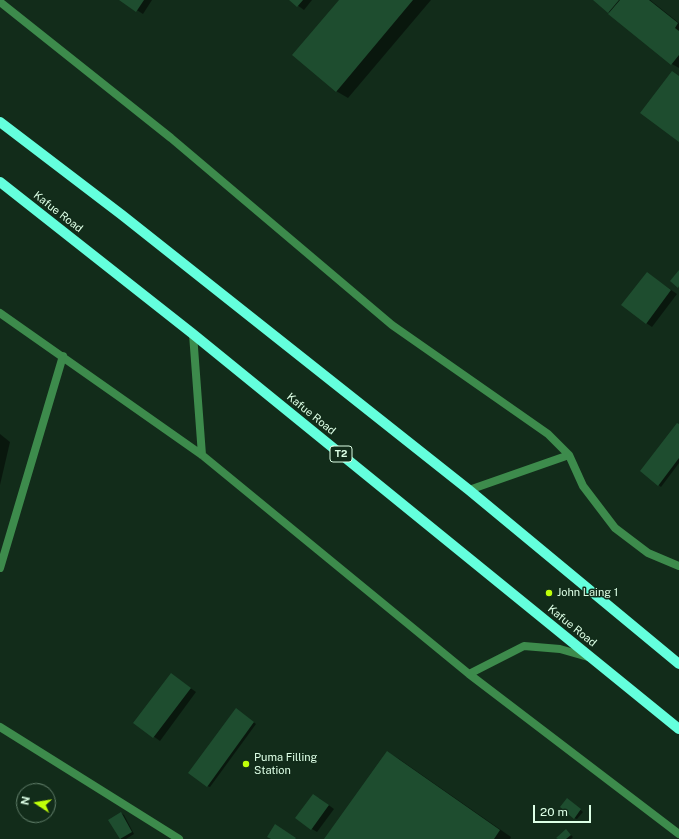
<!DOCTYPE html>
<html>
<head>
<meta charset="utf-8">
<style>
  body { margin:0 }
  #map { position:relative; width:679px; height:839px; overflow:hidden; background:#122c1a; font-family:"Public Sans",sans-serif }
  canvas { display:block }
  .north { position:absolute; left:16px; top:783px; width:40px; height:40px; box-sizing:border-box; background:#122c1a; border:1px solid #63806c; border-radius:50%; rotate:282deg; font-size:11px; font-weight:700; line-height:16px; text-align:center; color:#ddffe6 }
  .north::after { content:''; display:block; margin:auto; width:14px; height:18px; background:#c0ff09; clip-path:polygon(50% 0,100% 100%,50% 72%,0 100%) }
  .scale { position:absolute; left:533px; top:805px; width:58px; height:18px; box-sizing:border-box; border:2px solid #ddffe6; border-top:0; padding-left:5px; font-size:12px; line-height:14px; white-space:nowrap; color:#ddffe6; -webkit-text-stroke:3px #122c1a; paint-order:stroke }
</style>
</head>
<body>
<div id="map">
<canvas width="679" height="839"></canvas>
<div class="north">N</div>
<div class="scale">20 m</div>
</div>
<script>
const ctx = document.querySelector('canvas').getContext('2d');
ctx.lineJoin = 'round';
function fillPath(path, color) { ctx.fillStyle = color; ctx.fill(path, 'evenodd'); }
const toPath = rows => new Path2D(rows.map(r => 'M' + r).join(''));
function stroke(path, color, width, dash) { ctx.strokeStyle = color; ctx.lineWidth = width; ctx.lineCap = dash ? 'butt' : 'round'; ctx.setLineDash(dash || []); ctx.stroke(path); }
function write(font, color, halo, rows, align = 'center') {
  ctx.font = font + ' "Public Sans",sans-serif'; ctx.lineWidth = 3; ctx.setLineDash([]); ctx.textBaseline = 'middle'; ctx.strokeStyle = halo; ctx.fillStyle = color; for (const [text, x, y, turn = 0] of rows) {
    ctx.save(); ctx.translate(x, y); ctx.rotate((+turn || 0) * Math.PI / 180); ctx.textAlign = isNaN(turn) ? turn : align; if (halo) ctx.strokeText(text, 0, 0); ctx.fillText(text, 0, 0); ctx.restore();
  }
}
fillPath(toPath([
  [121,0,152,0,143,14],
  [290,0,312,0,304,10],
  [340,0,431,0,348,98,336,91],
  [594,0,650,0,679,23,679,68,672,64],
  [647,273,677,294,652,327,646,323],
  [679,425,679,463,661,487,641,471],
  [0,434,10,442,0,485],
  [171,674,196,692,160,741,135,723],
  [239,711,256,724,210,787,207,786],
  [387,752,399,759,511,837,510,839,326,839],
  [319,798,334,809,317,832,312,829],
  [570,801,583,812,577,819,574,818],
  [121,813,124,815,134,834,126,839,121,839,110,820],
  [566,830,573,837,571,839,559,839]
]), '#0007');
fillPath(toPath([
  [119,0,144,0,136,12],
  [289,0,303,0,297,7],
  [339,0,413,0,336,92,292,55],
  [593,0,619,0,608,13],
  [620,0,649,0,678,23,675,28,679,31,679,55,671,65,608,14],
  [672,71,679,76,679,142,640,113],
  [679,270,679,286,678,288,670,281],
  [647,272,671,290,646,324,621,305],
  [677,423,679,424,679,458,658,486,640,471],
  [171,673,191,688,153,738,133,723],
  [236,708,254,722,207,787,188,773],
  [387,751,500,830,494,839,324,839],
  [313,794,329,805,311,830,295,818],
  [567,798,581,809,574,819,560,807],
  [121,812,132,832,120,839,108,820],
  [275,824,296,838,295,839,271,839,267,837],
  [566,829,571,835,566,839,558,839,556,838]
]), '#1e4d2f');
stroke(toPath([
  [0,2,171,138,392,325,548,434,569,455,583,486,615,528,648,553,679,566],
  [0,313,202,455,469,674,524,646,560,649,588,657],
  [193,334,202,455],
  [469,490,569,455],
  [0,568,63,356],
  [469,674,679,834],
  [0,727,179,839]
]), '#3d8b4c', 8);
stroke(toPath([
  [0,122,122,215,469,490,679,664],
  [0,182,193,334,679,729]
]), '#64ffdd', 10);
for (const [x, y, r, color] of [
  [549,593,4,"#c0ff09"],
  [246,764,4,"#c0ff09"]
]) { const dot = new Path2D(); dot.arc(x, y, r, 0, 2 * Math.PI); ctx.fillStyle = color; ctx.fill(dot); stroke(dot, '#122c1a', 1.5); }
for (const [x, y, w] of [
  [341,454,22]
]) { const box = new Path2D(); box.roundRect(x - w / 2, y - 8, w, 16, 3); ctx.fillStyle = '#122c1a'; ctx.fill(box); stroke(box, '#ddffe6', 1); }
write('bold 10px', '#ddffe6', null, [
  ["T2",341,454]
]);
write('11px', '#ddffe6', '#122c1a', [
  ["Kafue Road",58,212,38],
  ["Kafue Road",311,414,39],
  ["Kafue Road",572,626,39]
]);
write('11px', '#ddffe6', '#122c1a', [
  ["John Laing 1",557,593],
  ["Puma Filling",254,758],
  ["Station",254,771]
], 'left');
</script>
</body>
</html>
